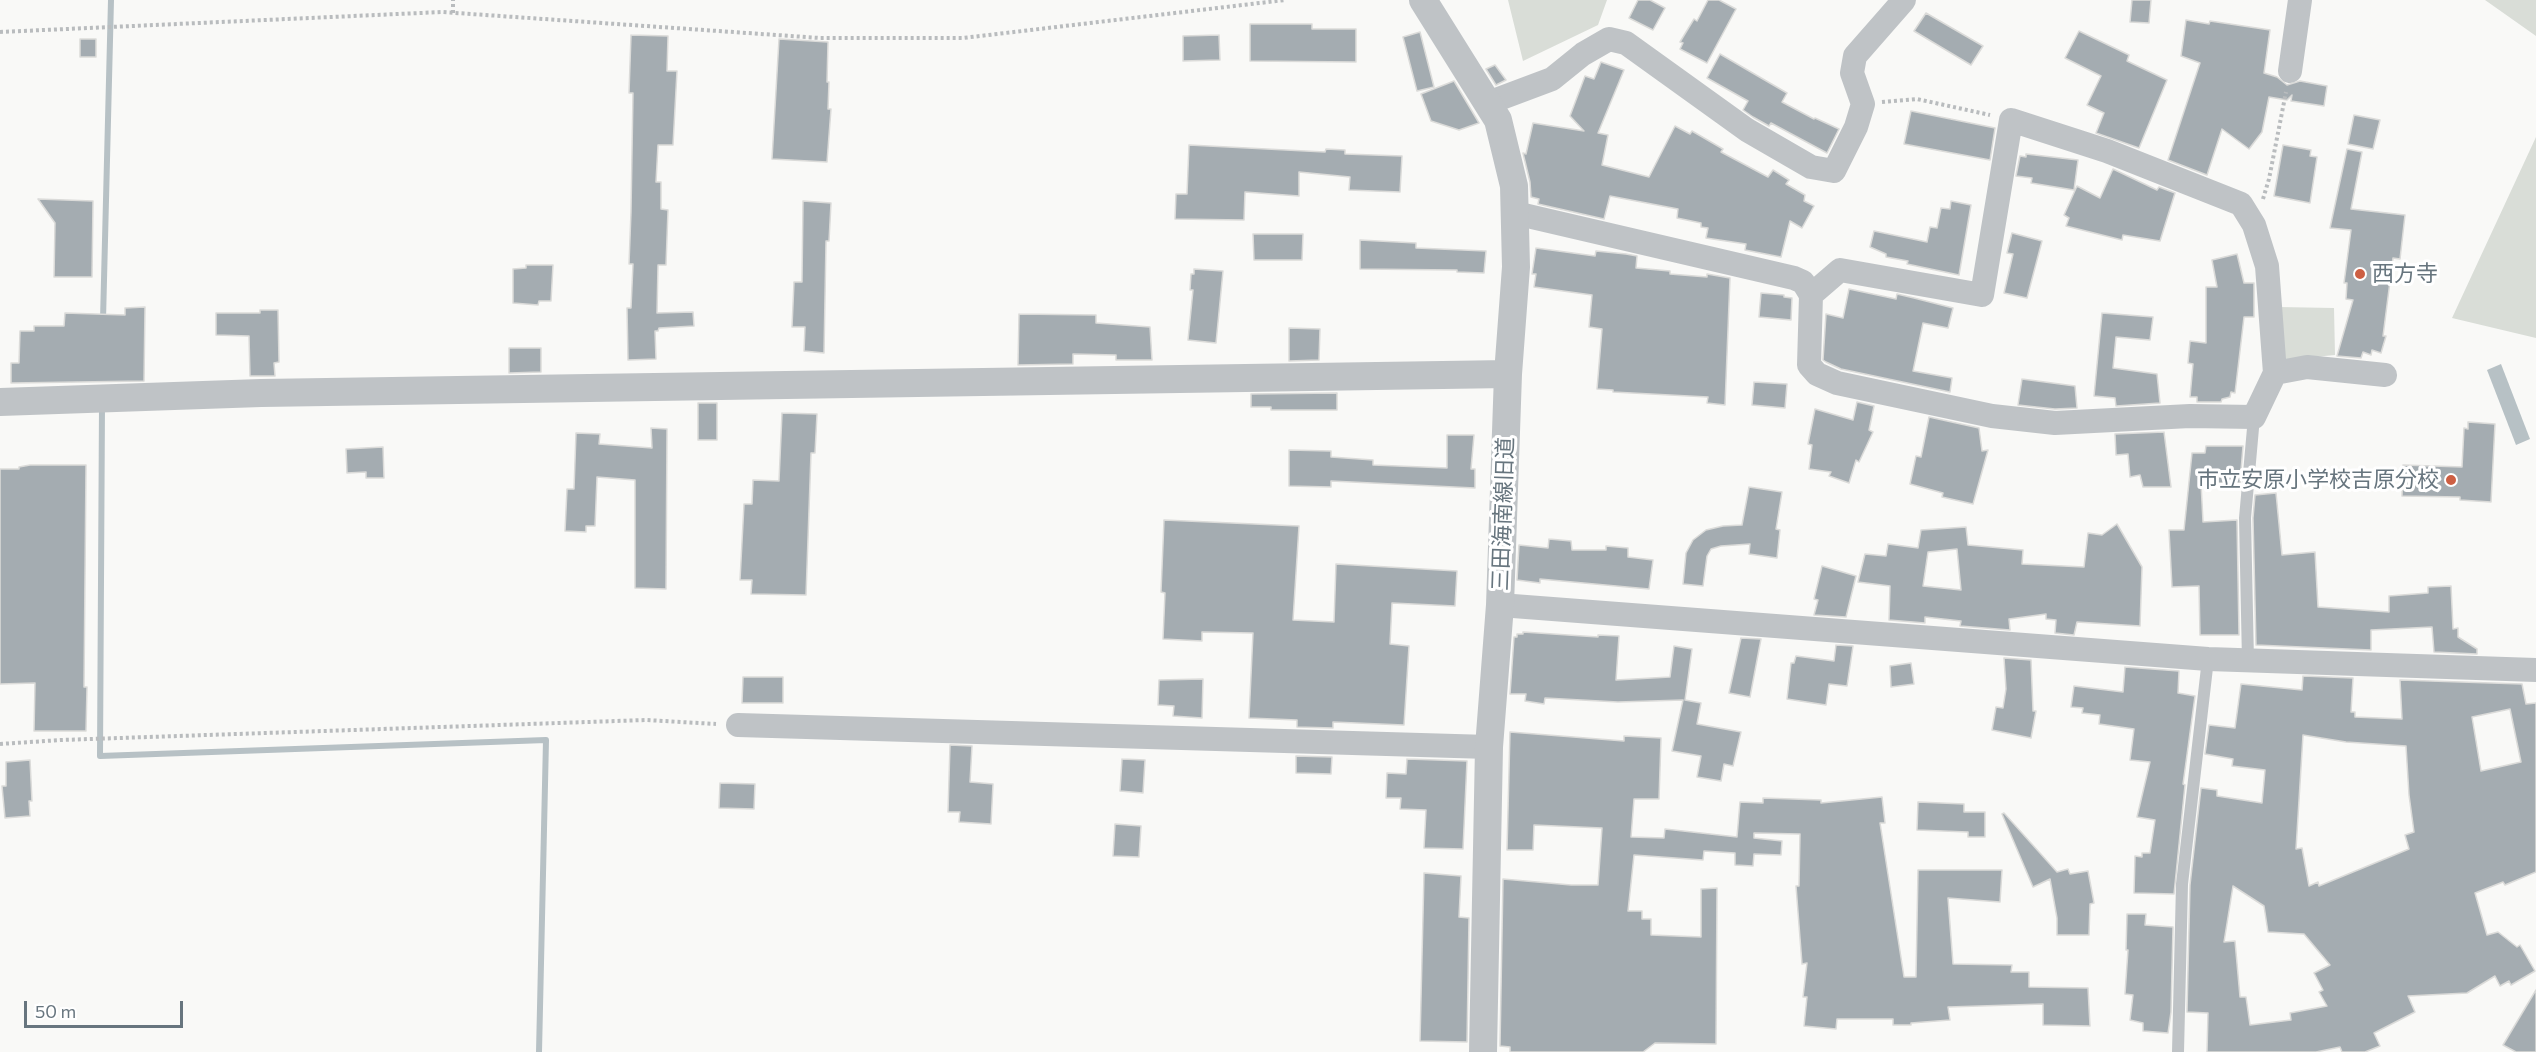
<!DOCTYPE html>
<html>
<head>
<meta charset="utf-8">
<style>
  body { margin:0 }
  #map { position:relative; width:2536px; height:1052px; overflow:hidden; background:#f9f9f7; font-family:Commissioner,sans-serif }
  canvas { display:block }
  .scale { position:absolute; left:24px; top:1001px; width:159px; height:27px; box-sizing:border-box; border:3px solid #67757e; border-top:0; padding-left:8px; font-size:18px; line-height:21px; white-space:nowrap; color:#67757e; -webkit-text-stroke:4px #fff; paint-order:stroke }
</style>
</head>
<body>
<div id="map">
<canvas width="2536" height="1052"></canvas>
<div class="scale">50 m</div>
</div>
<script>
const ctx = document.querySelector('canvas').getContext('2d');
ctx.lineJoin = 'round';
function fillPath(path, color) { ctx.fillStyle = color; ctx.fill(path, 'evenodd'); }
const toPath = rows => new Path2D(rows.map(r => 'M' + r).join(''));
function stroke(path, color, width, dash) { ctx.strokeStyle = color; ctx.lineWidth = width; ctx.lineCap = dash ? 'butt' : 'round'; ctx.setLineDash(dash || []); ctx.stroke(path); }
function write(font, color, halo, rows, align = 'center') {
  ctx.font = font + ' Commissioner,"Noto Sans JP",sans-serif'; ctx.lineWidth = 6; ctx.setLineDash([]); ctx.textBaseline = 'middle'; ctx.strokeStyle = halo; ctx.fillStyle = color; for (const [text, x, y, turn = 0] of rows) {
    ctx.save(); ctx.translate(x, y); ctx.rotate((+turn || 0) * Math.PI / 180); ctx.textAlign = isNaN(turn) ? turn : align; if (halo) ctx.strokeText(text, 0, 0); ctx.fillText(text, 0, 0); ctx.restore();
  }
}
fillPath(toPath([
  [1508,0,1607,0,1598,25,1523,61],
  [2485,0,2536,0,2536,36],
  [2536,137,2536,338,2452,318],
  [2279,307,2334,308,2335,355,2282,360]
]), '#d9ddd7');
fillPath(toPath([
  [2501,364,2530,439,2516,445,2487,370]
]), '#b7c1c5');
stroke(toPath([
  [103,320,111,0],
  [102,405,100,756,546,740,539,1052]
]), '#b7c1c5', 6);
const building = toPath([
  [1638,0,1650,0,1665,8,1653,30,1629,18,1638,0],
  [1708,0,1719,0,1736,9,1707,63,1680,49,1683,43,1680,42,1694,19,1697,21,1708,0],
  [2132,0,2151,0,2149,23,2130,22,2132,0],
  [1926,13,1983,46,1971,65,1914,31,1926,13],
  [2186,20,2209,24,2210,21,2270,30,2264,73,2277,77,2287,85,2300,81,2327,86,2324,106,2291,101,2292,95,2287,100,2269,97,2262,132,2249,149,2222,129,2207,175,2168,160,2200,63,2181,56,2186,20],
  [1250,24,1312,24,1312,29,1356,29,1356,62,1250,61,1250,24],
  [2079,31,2129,55,2127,61,2167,80,2139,148,2096,133,2104,113,2087,105,2101,76,2065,58,2079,31],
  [1420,32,1434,87,1417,91,1403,37,1420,32],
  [631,35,668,36,667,71,677,71,673,145,658,145,656,182,661,182,661,209,668,210,666,265,658,265,657,313,693,312,694,326,659,328,658,331,655,331,656,359,628,360,627,308,631,308,633,264,629,264,631,212,633,93,629,93,631,35],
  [1219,35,1220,60,1183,61,1183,36,1219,35],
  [80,39,96,39,96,57,80,57,80,39],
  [779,39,828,42,827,82,829,82,828,109,831,109,827,162,772,159,779,39],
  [1720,54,1787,93,1782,102,1814,119,1815,118,1839,129,1827,153,1771,123,1769,126,1753,117,1743,110,1748,101,1707,78,1720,54],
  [1601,62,1624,70,1598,133,1608,135,1602,165,1649,177,1675,126,1690,134,1692,131,1723,149,1721,152,1768,177,1773,170,1789,180,1786,184,1805,195,1804,201,1814,206,1802,228,1790,221,1781,257,1745,250,1746,244,1706,238,1708,228,1701,227,1701,223,1677,218,1678,209,1610,196,1604,219,1538,204,1539,199,1531,197,1530,182,1523,153,1526,154,1533,123,1584,131,1570,116,1585,76,1594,79,1601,62],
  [1495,65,1506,80,1496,85,1486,69,1495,65],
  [1454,81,1479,123,1459,130,1431,121,1421,94,1454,81],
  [1911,111,1995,128,1990,160,1904,144,1911,111],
  [2354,115,2380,120,2373,149,2348,144,2354,115],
  [1189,145,1325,152,1326,149,1345,150,1345,154,1402,156,1400,192,1349,190,1350,177,1299,172,1299,196,1245,192,1244,220,1175,219,1176,194,1187,194,1189,145],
  [2283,145,2311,150,2310,156,2317,157,2310,203,2274,196,2283,145],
  [2347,149,2362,152,2351,209,2405,215,2400,259,2393,258,2383,336,2386,336,2381,353,2372,350,2371,355,2363,352,2361,358,2337,356,2353,300,2346,299,2347,283,2344,283,2351,230,2330,228,2347,149],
  [2026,154,2078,160,2074,190,2031,183,2032,178,2016,176,2020,156,2026,157,2026,154],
  [2113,169,2157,190,2159,187,2175,193,2160,241,2123,235,2122,240,2066,226,2069,218,2064,215,2077,186,2100,198,2113,169],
  [38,199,93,201,92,277,54,277,55,223,38,199],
  [803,201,831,203,829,241,826,241,824,353,804,351,805,327,792,327,794,282,802,282,803,201],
  [1951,201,1971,205,1959,275,1907,264,1908,261,1886,257,1886,254,1870,247,1874,231,1927,242,1930,227,1937,228,1941,208,1950,209,1951,201],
  [2012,233,2042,241,2027,298,2004,293,2013,254,2007,253,2012,233],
  [1253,234,1303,234,1302,260,1254,260,1253,234],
  [1360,240,1416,243,1416,248,1486,251,1484,273,1457,272,1457,270,1360,269,1360,240],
  [1536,248,1595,256,1596,251,1626,254,1637,256,1636,268,1670,271,1670,274,1707,277,1707,274,1730,278,1725,405,1707,403,1708,397,1613,392,1613,390,1597,389,1602,329,1589,327,1592,295,1534,287,1536,274,1532,274,1536,248],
  [2237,254,2244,283,2254,283,2254,317,2244,317,2235,393,2231,392,2230,397,2222,399,2221,402,2197,402,2197,397,2190,397,2193,364,2188,363,2190,341,2206,343,2206,287,2217,287,2212,260,2237,254],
  [526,265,553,265,551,301,539,301,538,305,513,303,513,269,526,268,526,265],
  [1194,269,1223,271,1216,343,1188,340,1193,290,1190,290,1191,274,1194,274,1194,269],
  [1849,289,1896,299,1897,294,1914,298,1953,308,1948,328,1923,323,1913,371,1952,378,1950,392,1841,369,1826,362,1823,360,1826,314,1843,318,1849,289],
  [1761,293,1784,295,1784,297,1792,298,1791,320,1759,317,1761,293],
  [145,307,144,381,11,383,11,363,19,363,20,331,34,331,34,326,64,326,65,313,125,315,125,308,145,307],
  [260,310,278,310,279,362,274,363,275,376,250,376,249,336,216,335,216,313,260,313,260,310],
  [2102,313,2153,317,2150,340,2116,337,2113,368,2157,374,2160,403,2116,406,2115,398,2094,396,2102,313],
  [1019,314,1096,315,1096,323,1150,327,1152,360,1116,360,1116,355,1073,354,1073,364,1018,365,1019,314],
  [1289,328,1320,329,1319,360,1289,361,1289,328],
  [509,348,541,348,541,372,509,373,509,348],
  [2022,379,2075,386,2077,408,2055,409,2018,405,2022,379],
  [1754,382,1787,384,1785,408,1752,405,1754,382],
  [1337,393,1337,410,1271,410,1271,407,1251,407,1251,394,1337,393],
  [1857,402,1874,406,1869,430,1873,432,1859,462,1856,460,1849,483,1829,476,1831,472,1809,469,1812,445,1808,444,1815,409,1853,420,1857,402],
  [698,403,717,403,717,440,698,440,698,403],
  [782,413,817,414,815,453,811,453,806,595,751,594,752,580,740,580,744,504,752,504,753,480,779,481,782,413],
  [1929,417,1979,428,1982,451,1988,450,1973,504,1942,497,1943,493,1910,484,1916,456,1921,457,1929,417],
  [2468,422,2495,424,2491,502,2460,500,2460,497,2402,496,2403,465,2462,467,2464,428,2468,429,2468,422],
  [651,428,667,429,666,589,635,588,635,480,597,477,595,526,586,526,586,532,565,531,567,489,574,489,576,433,600,434,599,444,652,448,651,428],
  [2164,432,2171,487,2143,487,2140,475,2130,477,2128,454,2116,455,2115,434,2164,432],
  [1447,435,1474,435,1471,469,1475,469,1475,488,1331,481,1331,487,1289,486,1289,450,1331,451,1331,457,1373,460,1373,465,1447,468,1447,435],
  [2206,446,2243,446,2240,483,2201,483,2203,522,2237,520,2239,635,2200,635,2199,586,2172,587,2169,530,2184,530,2192,453,2205,453,2206,446],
  [383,447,384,478,366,478,366,472,347,473,346,449,383,447],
  [30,465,86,465,84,687,87,687,86,731,34,731,35,683,0,684,0,469,19,469,19,467,30,465],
  [1749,487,1782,492,1776,529,1780,530,1777,558,1749,554,1750,544,1721,546,1711,549,1707,556,1703,586,1683,584,1686,553,1693,540,1706,530,1723,526,1742,525,1749,487],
  [2276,493,2282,555,2315,552,2318,607,2389,612,2389,596,2428,593,2428,587,2451,586,2453,629,2458,628,2458,637,2477,649,2477,654,2434,652,2432,627,2371,630,2371,650,2256,645,2253,518,2255,495,2276,493],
  [1164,520,1299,526,1293,620,1334,622,1336,564,1457,571,1455,606,1392,603,1390,644,1409,646,1404,725,1333,722,1333,728,1297,727,1297,720,1249,718,1253,633,1202,632,1202,641,1163,639,1165,593,1161,592,1164,520],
  [2117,524,2142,567,2140,626,2077,622,2074,635,2055,633,2056,620,2046,619,2046,614,2009,619,2010,630,1960,626,1961,621,1925,617,1925,623,1889,620,1890,586,1858,582,1865,554,1886,556,1888,544,1918,548,1921,530,1966,527,1968,545,2023,550,2022,564,2084,567,2088,533,2102,535,2117,524],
  [1957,549,1961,590,1923,586,1928,552,1957,549],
  [1549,539,1571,541,1572,550,1606,550,1606,546,1628,548,1628,557,1653,560,1649,589,1540,579,1540,583,1517,580,1519,545,1548,548,1549,539],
  [1822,566,1856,576,1846,617,1814,615,1818,600,1814,599,1822,566],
  [1523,632,1598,637,1598,635,1619,636,1616,680,1670,677,1674,646,1692,649,1685,700,1701,703,1697,724,1741,732,1733,766,1724,764,1721,781,1697,777,1701,756,1672,751,1683,700,1618,702,1545,698,1544,704,1525,701,1526,694,1510,694,1514,637,1517,637,1517,634,1523,634,1523,632],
  [1741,638,1761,639,1750,697,1729,693,1741,638],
  [1836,645,1853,646,1847,686,1829,684,1826,705,1787,699,1791,663,1794,663,1796,656,1834,661,1836,645],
  [2004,658,2031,660,2033,711,2036,711,2031,738,1992,730,1996,707,2003,708,2006,689,2004,658],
  [1911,663,1914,684,1891,687,1890,666,1911,663],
  [2125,667,2179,671,2178,693,2195,696,2183,784,2185,785,2174,894,2134,893,2135,856,2142,857,2142,853,2150,853,2155,820,2137,817,2150,762,2130,760,2134,729,2099,724,2100,715,2082,713,2083,708,2071,707,2074,686,2123,692,2125,667],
  [2303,676,2353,678,2351,712,2355,712,2355,717,2402,719,2400,680,2522,684,2526,704,2536,703,2536,872,2505,885,2503,882,2475,893,2487,935,2498,932,2517,947,2520,945,2535,971,2511,985,2509,981,2500,986,2495,976,2467,993,2408,996,2415,1012,2374,1033,2380,1046,2365,1052,2342,1052,2340,1047,2316,1052,2207,1052,2208,1013,2187,1012,2190,885,2201,788,2217,790,2217,796,2262,803,2265,770,2232,766,2233,759,2205,754,2209,725,2235,728,2241,684,2302,690,2303,676],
  [2510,709,2521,762,2481,771,2472,717,2510,709],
  [2303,735,2346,742,2406,746,2409,795,2414,832,2405,835,2409,849,2319,886,2318,882,2309,886,2302,848,2296,849,2303,735],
  [2233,886,2264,906,2268,932,2304,934,2330,965,2314,973,2323,990,2319,992,2327,1006,2290,1013,2291,1020,2250,1025,2246,997,2240,997,2235,941,2224,942,2233,886],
  [743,677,783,677,783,703,742,703,743,677],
  [1203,679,1202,718,1173,716,1174,706,1158,705,1159,680,1203,679],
  [1510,732,1624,741,1624,736,1661,738,1659,799,1634,799,1631,837,1664,838,1665,829,1737,837,1740,802,1763,803,1763,798,1821,800,1821,803,1882,797,1885,823,1880,823,1904,977,1916,977,1918,870,2002,870,2000,902,1948,898,1953,964,2012,965,2011,972,2029,972,2029,987,2088,988,2090,1026,2043,1025,2043,1004,1948,1007,1950,1020,1911,1023,1911,1025,1893,1025,1893,1019,1837,1019,1836,1029,1804,1026,1807,997,1803,997,1807,963,1802,964,1796,886,1799,886,1800,834,1754,833,1754,838,1782,841,1781,855,1754,854,1753,866,1735,865,1735,853,1704,851,1703,860,1634,855,1628,911,1642,911,1642,919,1651,919,1651,935,1701,937,1701,889,1717,888,1716,1044,1655,1043,1643,1052,1510,1052,1510,1047,1500,1046,1503,879,1571,885,1598,885,1602,828,1534,825,1533,850,1507,850,1510,732],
  [950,745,972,746,970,782,993,784,991,824,959,822,960,812,948,812,950,745],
  [1296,756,1332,757,1331,774,1296,773,1296,756],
  [1122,759,1145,760,1143,793,1120,791,1122,759],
  [1407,759,1467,761,1463,849,1424,848,1426,810,1400,809,1401,798,1386,798,1387,773,1406,774,1407,759],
  [30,760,32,801,29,801,30,816,5,818,2,786,6,786,6,762,30,760],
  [720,783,755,784,754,809,719,808,720,783],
  [1918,802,1964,804,1964,812,1985,812,1985,837,1968,837,1968,832,1917,830,1918,802],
  [2004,813,2057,872,2068,869,2070,874,2088,871,2094,903,2090,904,2089,935,2057,935,2057,918,2050,879,2033,887,2002,814,2004,813],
  [1115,824,1141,826,1139,857,1113,856,1115,824],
  [1424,873,1461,876,1459,917,1469,918,1467,1042,1420,1041,1424,873],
  [2127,914,2146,914,2145,925,2173,927,2171,1012,2168,1033,2143,1031,2143,1023,2130,1020,2133,995,2125,994,2128,950,2126,950,2127,914],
  [2536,990,2536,1052,2516,1052,2503,1045,2536,990]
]);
fillPath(building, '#a4acb1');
stroke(building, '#dbdbd9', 1.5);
stroke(toPath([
  [453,13,453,0],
  [0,32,442,12,820,38,963,38,1285,0],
  [1882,102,1917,99,1990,115],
  [2263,199,2269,179,2286,92],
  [0,744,61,740,646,720,716,724]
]), '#b9bcbe', 4, [3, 3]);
stroke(toPath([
  [2248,661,2245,518,2254,417],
  [2178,1052,2182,884,2208,659]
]), '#bfc3c6', 12);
stroke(toPath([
  [2290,71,2300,0],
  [1488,103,1552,79,1583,54,1609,39,1626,43,1747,130,1811,167,1834,171,1856,127,1863,104,1852,73,1855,56,1904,0],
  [1515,213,1794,278,1803,282,1811,295,1809,365,1817,374,1837,383,1992,416,2055,423,2190,416,2254,417,2275,373,2307,367,2385,375],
  [1811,295,1840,270,1982,295,2011,120,2107,151,2241,204,2254,225,2267,266,2275,373],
  [1500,605,2208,659,2536,670],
  [738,725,1489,747]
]), '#bfc3c6', 24);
stroke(toPath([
  [1423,0,1498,120,1514,186,1516,267,1508,374,1500,605,1489,747,1483,1052],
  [0,402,261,393,1508,374]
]), '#bfc3c6', 28);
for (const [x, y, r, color] of [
  [2360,274,6,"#cd5f43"],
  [2451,480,6,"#cd5f43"]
]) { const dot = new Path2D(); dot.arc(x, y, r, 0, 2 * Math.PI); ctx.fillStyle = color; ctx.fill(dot); stroke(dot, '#fff', 2); }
write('22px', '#67757e', '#fff', [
  ["西方寺",2372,274],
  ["市立安原小学校吉原分校",2439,480,"right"]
], 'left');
write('22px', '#67757e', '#fff', [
  ["三田海南線旧道",1503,514,-88]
]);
</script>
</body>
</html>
